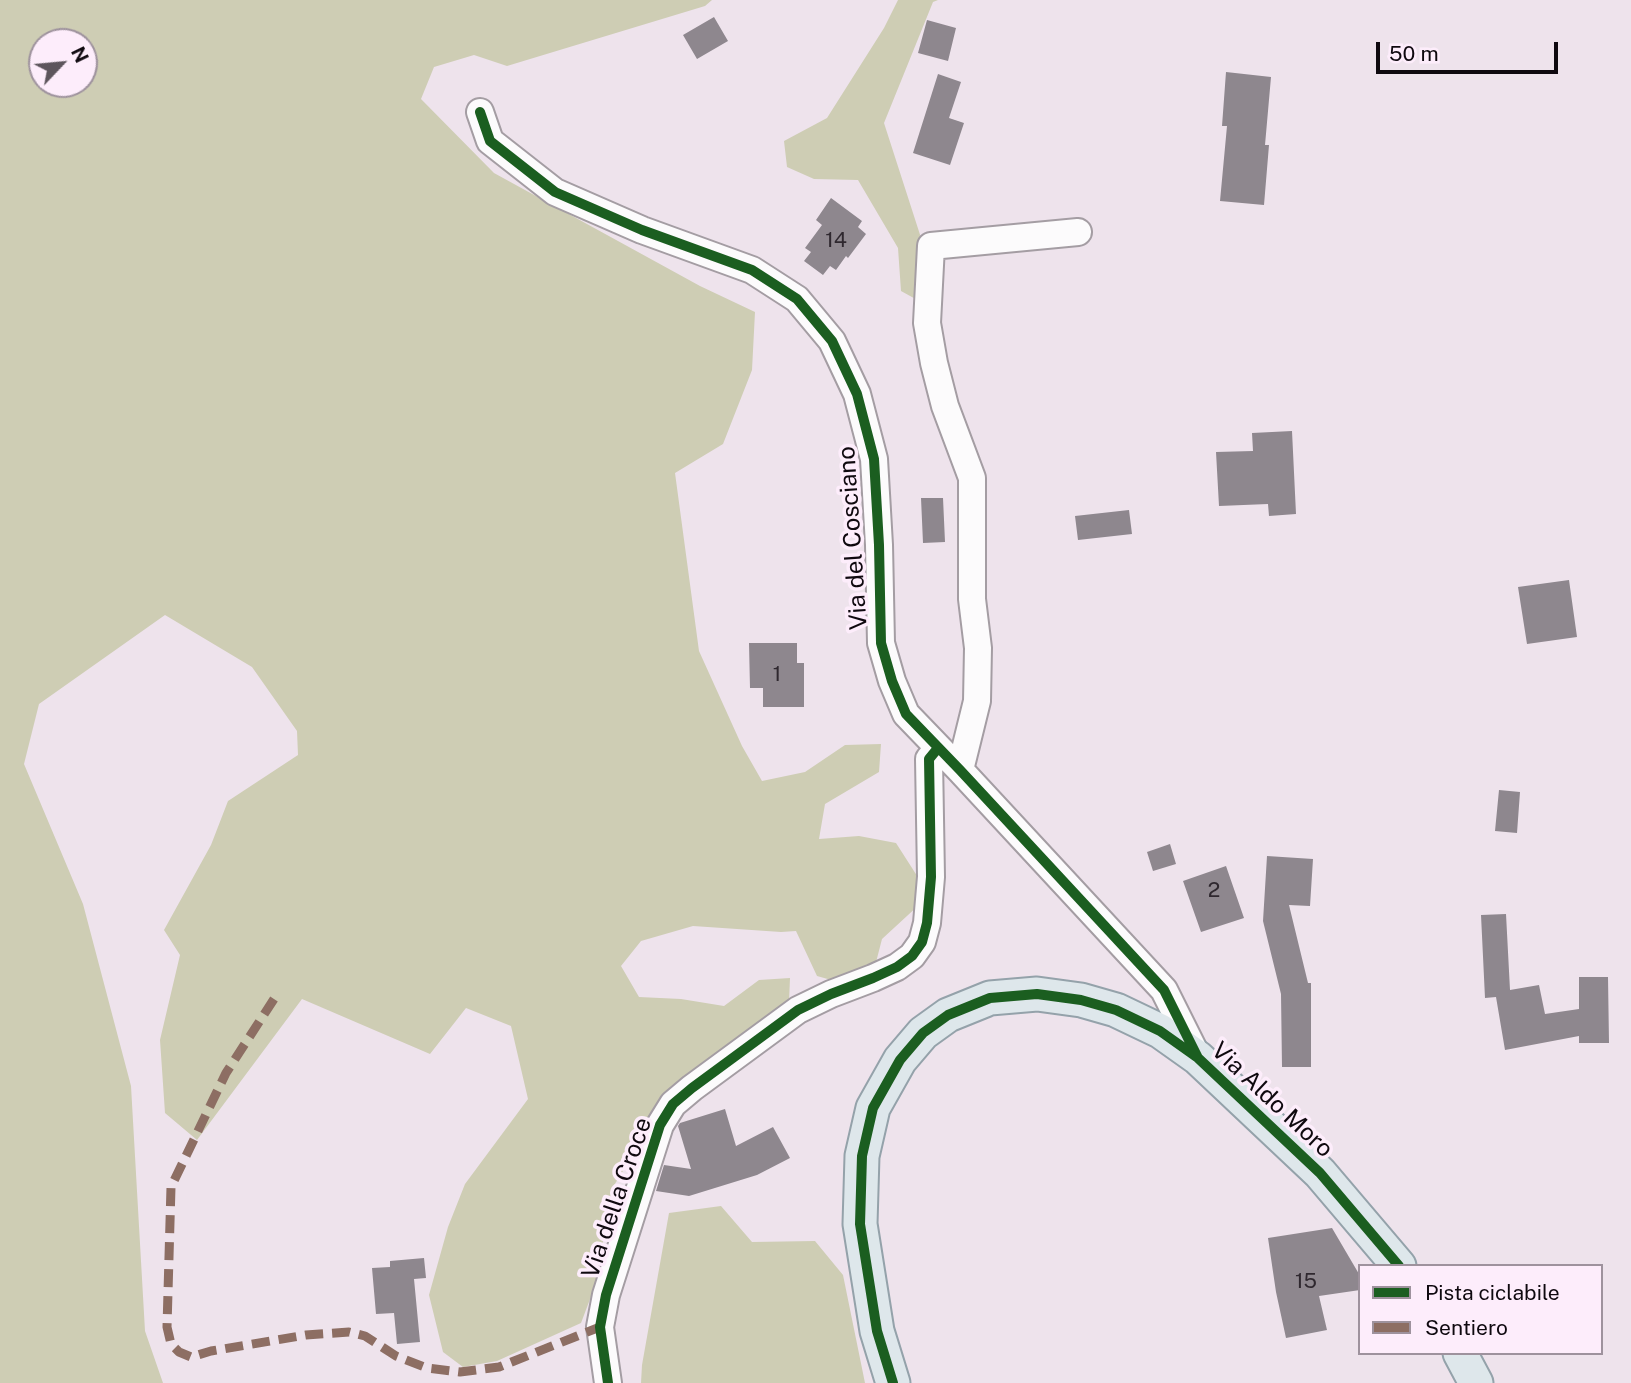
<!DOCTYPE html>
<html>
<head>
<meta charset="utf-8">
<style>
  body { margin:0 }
  #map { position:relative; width:1631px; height:1383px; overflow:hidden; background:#eee3ec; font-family:"Public Sans",sans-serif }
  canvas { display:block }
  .legend { position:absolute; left:1358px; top:1264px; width:245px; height:91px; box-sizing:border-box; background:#fdedfb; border:2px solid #9e929d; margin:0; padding:9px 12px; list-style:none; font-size:21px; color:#0f090f }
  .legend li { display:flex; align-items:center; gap:14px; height:35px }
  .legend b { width:35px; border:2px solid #9e929d }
  .north { position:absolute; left:28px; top:28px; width:70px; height:70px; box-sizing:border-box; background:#fdedfb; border:2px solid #9e929d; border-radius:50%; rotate:64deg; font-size:19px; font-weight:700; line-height:28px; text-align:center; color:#0f090f }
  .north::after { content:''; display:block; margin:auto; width:24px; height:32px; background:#5d555c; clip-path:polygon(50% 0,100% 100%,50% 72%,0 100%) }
  .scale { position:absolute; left:1376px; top:42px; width:182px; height:32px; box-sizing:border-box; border:4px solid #0f090f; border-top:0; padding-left:9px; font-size:21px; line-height:24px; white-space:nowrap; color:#0f090f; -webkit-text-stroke:5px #fdedfb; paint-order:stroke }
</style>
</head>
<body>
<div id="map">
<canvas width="1631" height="1383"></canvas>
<ul class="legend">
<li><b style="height:9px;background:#1b5e20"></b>Pista ciclabile</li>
<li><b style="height:9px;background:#8d6e63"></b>Sentiero</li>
</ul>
<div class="north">N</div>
<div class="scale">50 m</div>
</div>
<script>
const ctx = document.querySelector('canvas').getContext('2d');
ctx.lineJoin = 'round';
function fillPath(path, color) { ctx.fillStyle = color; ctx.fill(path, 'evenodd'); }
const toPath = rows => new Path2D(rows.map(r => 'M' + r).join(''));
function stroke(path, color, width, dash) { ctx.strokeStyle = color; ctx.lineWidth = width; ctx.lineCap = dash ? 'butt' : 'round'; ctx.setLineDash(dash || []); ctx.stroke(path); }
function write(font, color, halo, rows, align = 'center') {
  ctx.font = font + ' "Public Sans",sans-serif'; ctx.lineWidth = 7; ctx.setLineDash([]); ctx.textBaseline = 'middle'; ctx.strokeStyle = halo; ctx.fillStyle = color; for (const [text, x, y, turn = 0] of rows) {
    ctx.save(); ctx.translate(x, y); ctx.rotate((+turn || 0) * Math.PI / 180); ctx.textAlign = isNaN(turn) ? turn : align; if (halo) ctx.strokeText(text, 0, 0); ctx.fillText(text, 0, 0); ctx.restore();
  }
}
fillPath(toPath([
  [0,0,712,0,705,6,507,66,474,55,434,67,421,99,494,173,700,286,755,312,752,370,723,444,675,473,699,651,742,746,762,781,805,772,845,745,881,744,879,772,825,804,819,839,859,836,896,843,921,882,920,904,882,939,874,970,842,983,817,976,796,931,781,932,693,926,641,941,621,966,639,997,681,999,724,1006,759,980,790,978,789,1002,659,1113,613,1187,595,1286,581,1323,497,1361,463,1367,443,1352,429,1295,448,1227,465,1184,528,1099,511,1026,466,1008,430,1054,302,999,197,1140,165,1113,160,1040,180,955,164,930,211,845,228,801,298,755,297,731,252,667,165,615,39,704,24,764,83,904,131,1086,145,1331,163,1383,0,1383],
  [42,42,84,42,84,84,42,84],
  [898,0,938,0,933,2,884,123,923,244,939,264,943,288,921,302,901,291,898,248,858,180,814,179,787,167,784,141,827,118,884,28],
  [721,1206,752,1242,815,1241,843,1275,865,1383,641,1383,642,1365,669,1213]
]), '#cecdb4');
fillPath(toPath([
  [714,17,728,41,697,59,683,35],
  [927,20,956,28,948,61,918,53],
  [1226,72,1271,77,1265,145,1269,145,1264,205,1220,201,1227,126,1222,126],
  [938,74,961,82,949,118,964,123,950,165,913,153],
  [831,198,862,221,858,227,866,234,848,258,846,256,836,270,830,266,823,275,804,261,811,252,805,248,822,225,816,220],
  [1292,431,1296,514,1269,516,1268,504,1219,506,1216,452,1253,451,1252,433],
  [921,498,943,498,945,542,923,543],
  [1129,510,1132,534,1078,540,1075,516],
  [1569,580,1577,637,1527,644,1518,587],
  [749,643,797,643,797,663,804,663,804,707,763,707,763,688,750,688],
  [1499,790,1520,792,1517,833,1495,831],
  [1170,844,1176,864,1153,871,1147,852],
  [1267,856,1313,859,1310,906,1289,905,1308,983,1311,983,1311,1067,1282,1067,1281,994,1263,921],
  [1226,866,1244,918,1201,932,1183,881],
  [1506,914,1510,990,1539,985,1545,1014,1579,1009,1579,977,1608,977,1609,1043,1579,1043,1579,1036,1505,1050,1496,997,1485,998,1481,915],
  [725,1109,736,1146,773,1127,790,1158,757,1175,689,1196,656,1191,664,1165,691,1169,678,1126,680,1123],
  [1332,1228,1359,1274,1360,1290,1319,1296,1327,1330,1286,1338,1276,1292,1268,1238],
  [424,1258,426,1278,414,1279,420,1342,397,1344,394,1313,376,1314,372,1268,390,1267,390,1261]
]), '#8e878e');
const minor = toPath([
  [480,112,490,141,555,192,642,230,752,270,797,299,832,341,857,394,874,459,879,545,881,643,892,681,906,714,960,770,1164,990,1198,1058],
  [960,770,977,701,978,648,972,599,972,478,945,406,934,363,927,323,931,246,1078,232],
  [608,1383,600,1327,606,1295,660,1125,673,1104,692,1088,798,1010,831,994,873,978,897,967,912,956,922,942,927,923,931,877,929,759,938,748]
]);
const major = toPath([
  [1460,1353,1476,1383],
  [893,1383,877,1331,860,1224,862,1156,873,1108,900,1060,923,1033,948,1015,990,998,1037,994,1081,1000,1116,1010,1160,1031,1198,1058,1320,1173,1399,1266]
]);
stroke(minor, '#a49da3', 30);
stroke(major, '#94a2aa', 37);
stroke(minor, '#fcfbfc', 26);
stroke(major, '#dee7eb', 33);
stroke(toPath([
  [274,999,226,1073,171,1187,167,1327,171,1344,179,1352,191,1357,211,1351,306,1335,349,1332,365,1336,396,1356,427,1368,460,1372,499,1367,600,1327]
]), '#8d6e63', 9, [18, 9]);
stroke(toPath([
  [480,112,490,141,555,192,642,230,752,270,797,299,832,341,857,394,874,459,879,545,881,643,892,681,906,714,960,770,1164,990,1198,1058],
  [608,1383,600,1327,606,1295,660,1125,673,1104,692,1088,798,1010,831,994,873,978,897,967,912,956,922,942,927,923,931,877,929,759,938,748],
  [893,1383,877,1331,860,1224,862,1156,873,1108,900,1060,923,1033,948,1015,990,998,1037,994,1081,1000,1116,1010,1160,1031,1198,1058,1320,1173,1399,1266]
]), '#1b5e20', 10);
write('21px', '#2f282f', null, [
  ["14",836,241],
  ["1",777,675],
  ["2",1214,891],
  ["15",1306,1282]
]);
write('24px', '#0f090f', '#fdedfb', [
  ["Via del Cosciano",853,538,-94],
  ["Via Aldo Moro",1272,1100,43],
  ["Via della Croce",617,1198,-71]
]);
</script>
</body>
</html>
